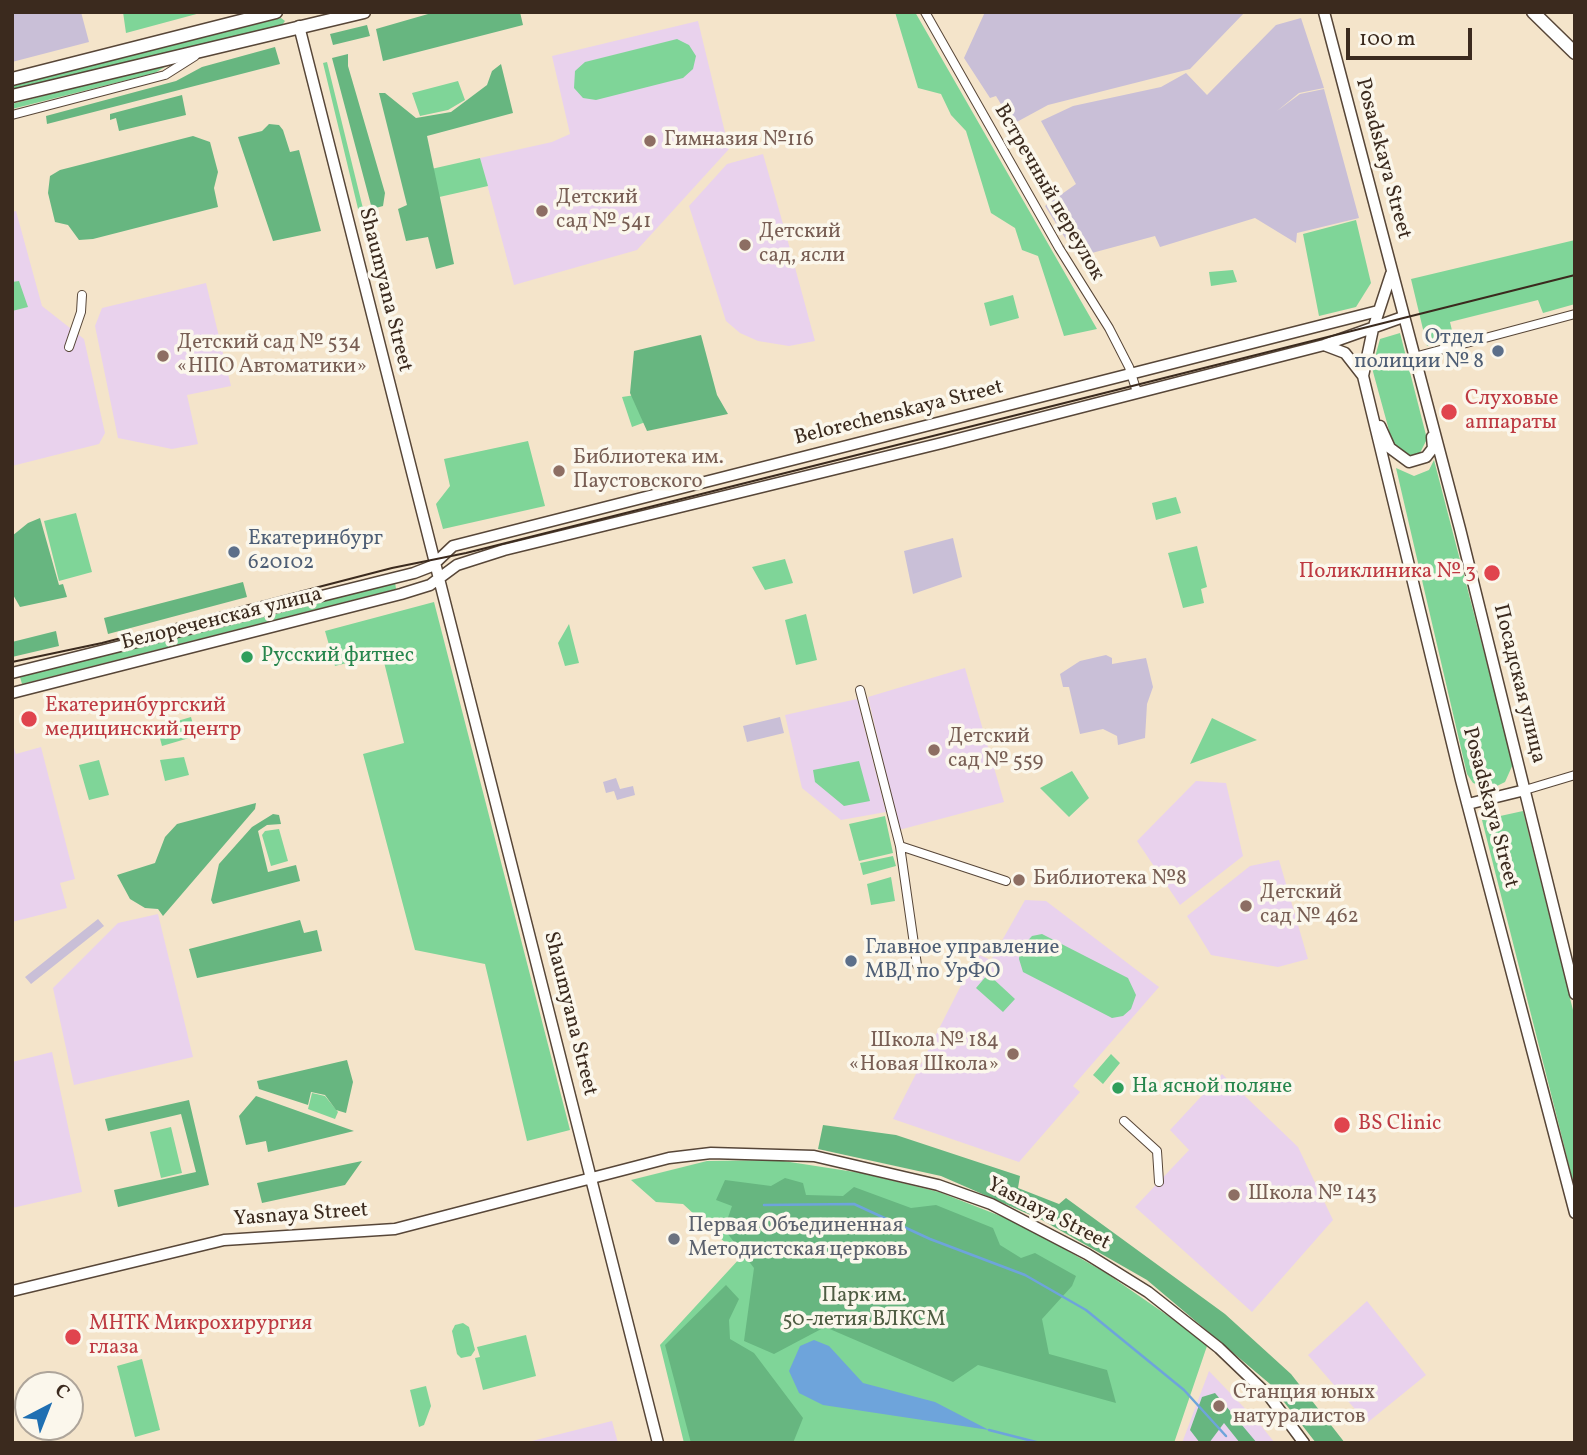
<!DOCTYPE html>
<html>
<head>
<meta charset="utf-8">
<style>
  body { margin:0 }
  #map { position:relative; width:1587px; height:1455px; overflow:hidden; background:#f4e4ca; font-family:Vollkorn,serif }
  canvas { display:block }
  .frame { position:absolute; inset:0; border:14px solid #3b2a1e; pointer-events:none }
  .north { position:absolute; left:14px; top:1371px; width:70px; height:70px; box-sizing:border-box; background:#fbf7ec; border:2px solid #aea59a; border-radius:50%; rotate:42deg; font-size:19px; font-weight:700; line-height:28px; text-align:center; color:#3b2a1e }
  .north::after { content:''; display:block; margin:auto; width:24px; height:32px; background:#1f6fb2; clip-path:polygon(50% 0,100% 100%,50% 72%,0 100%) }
  .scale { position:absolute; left:1346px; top:28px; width:126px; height:32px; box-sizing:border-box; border:4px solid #3b2a1e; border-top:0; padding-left:9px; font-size:21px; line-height:24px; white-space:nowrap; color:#3b2a1e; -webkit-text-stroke:5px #fbf7ec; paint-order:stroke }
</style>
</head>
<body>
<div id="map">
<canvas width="1587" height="1455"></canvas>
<div class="frame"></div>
<div class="north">С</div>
<div class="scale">100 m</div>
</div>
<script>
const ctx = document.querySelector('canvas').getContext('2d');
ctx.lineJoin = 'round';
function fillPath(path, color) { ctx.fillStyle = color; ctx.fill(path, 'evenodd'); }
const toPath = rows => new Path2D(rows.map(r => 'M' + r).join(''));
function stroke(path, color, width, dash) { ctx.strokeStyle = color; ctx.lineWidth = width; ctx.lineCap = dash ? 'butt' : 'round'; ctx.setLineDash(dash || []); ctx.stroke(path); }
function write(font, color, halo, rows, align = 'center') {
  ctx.font = font + ' Vollkorn,serif'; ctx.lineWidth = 7; ctx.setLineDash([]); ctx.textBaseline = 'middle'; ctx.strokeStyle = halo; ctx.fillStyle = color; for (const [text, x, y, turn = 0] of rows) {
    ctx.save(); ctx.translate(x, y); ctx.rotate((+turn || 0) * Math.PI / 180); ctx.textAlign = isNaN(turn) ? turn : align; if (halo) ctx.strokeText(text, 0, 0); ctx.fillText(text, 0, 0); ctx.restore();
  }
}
fillPath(toPath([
  [698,21,729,149,637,250,514,285,480,158,552,142,570,134,552,56],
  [763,154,787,238,815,341,789,346,758,341,740,333,726,321,689,206,727,164],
  [16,211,42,306,84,339,105,433,99,444,12,466,12,212],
  [206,283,231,386,187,395,198,444,172,449,118,438,95,326,102,308],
  [965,668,1004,802,899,830,868,697],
  [857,699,886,812,841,820,802,788,785,715],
  [12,742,16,754,41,747,75,879,60,883,67,908,12,922],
  [1196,781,1226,783,1243,856,1180,905,1137,841],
  [1279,860,1308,959,1278,967,1211,955,1187,916,1250,866],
  [1025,900,1046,901,1159,987,1073,1086,1080,1092,1019,1162,893,1119,977,954,991,960],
  [158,914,193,1057,74,1085,53,988,118,923],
  [52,1052,82,1192,12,1208,12,1062],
  [1222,1074,1298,1147,1333,1220,1252,1312,1135,1207,1189,1150,1170,1130],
  [1367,1301,1426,1375,1367,1423,1308,1355],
  [1209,1371,1258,1422,1275,1443,1182,1443],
  [612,1421,618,1443,524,1443]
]), '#e9d2ed');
fillPath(toPath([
  [12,12,81,12,89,42,12,62],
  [985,12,1245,12,1190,69,1048,105,1013,124,996,96,990,98,964,58],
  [1301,18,1324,88,1299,93,1277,111,1300,94,1324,89,1359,218,1297,233,1296,243,1255,218,1160,247,1155,236,1077,257,1045,206,1076,184,1041,121,1073,106,1161,87,1186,73,1207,95,1276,25],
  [953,538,962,577,913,594,904,551],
  [1106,655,1112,658,1112,664,1146,658,1153,687,1147,704,1145,738,1118,745,1117,736,1103,729,1080,734,1069,687,1063,687,1060,674,1080,661],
  [780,717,784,733,747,742,743,726],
  [616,778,620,789,633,786,635,795,617,800,614,791,606,793,603,782],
  [98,919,104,926,31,984,25,977]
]), '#c9bfd7');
fillPath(toPath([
  [123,12,204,12,126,33],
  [895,12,915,12,1097,329,1064,336,1038,256,1022,250,1015,228,991,213,966,131,951,115,941,94,918,88],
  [281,18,285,21,282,25,12,91,12,85],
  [677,39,689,45,696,56,693,69,683,78,596,100,583,98,574,88,575,71,585,62],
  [173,62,155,73,12,109,12,104],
  [327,62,371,241,366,242,323,63],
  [458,81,465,100,448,110,420,116,412,93],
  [480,158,488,186,426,200,418,172],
  [1356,220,1371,283,1356,307,1319,316,1303,234],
  [1575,240,1575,304,1543,313,1538,300,1450,322,1454,339,1427,346,1411,279],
  [1233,270,1237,282,1211,286,1209,272],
  [19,281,28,307,12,311,12,282],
  [1013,295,1019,318,990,326,984,303],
  [1400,333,1427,439,1419,455,1407,457,1393,445,1372,368,1380,339],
  [674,389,683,408,632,427,622,397],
  [528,441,545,506,443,529,436,504,450,486,444,459],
  [1434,460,1513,764,1505,782,1491,789,1473,783,1467,774,1396,468,1414,476,1429,470],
  [1176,497,1181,513,1156,520,1152,503],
  [76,513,92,572,59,581,44,521],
  [1197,546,1207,587,1201,589,1204,603,1183,608,1168,553],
  [785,559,793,583,765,590,752,567],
  [395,582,396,589,22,684,20,677],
  [434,602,570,1130,527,1141,485,964,415,950,363,754,404,743,382,654,335,666,325,631],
  [806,614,817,660,796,665,785,620],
  [569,624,579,663,565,666,558,643],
  [191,717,196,736,162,746,157,727],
  [1212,718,1257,740,1190,764],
  [184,757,189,775,165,781,160,760],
  [99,760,109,795,89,800,79,765],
  [859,761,870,801,844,806,815,782,813,770],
  [1072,771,1089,798,1069,817,1040,788],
  [1523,811,1575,1018,1575,1189,1482,820],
  [885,816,893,853,859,861,849,824],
  [279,829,288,861,271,866,262,835,265,831],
  [893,856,896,866,863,875,860,863],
  [891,877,895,901,871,905,867,884],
  [1042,934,1128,978,1136,995,1131,1009,1123,1016,1112,1018,1023,972,1019,959,1020,949,1032,936],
  [988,974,1015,999,1003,1012,976,988],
  [1111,1054,1120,1063,1103,1084,1093,1075],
  [312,1093,325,1096,338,1112,335,1119,308,1109],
  [171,1127,182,1173,161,1178,150,1132],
  [777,1160,861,1173,939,1192,1021,1224,1106,1273,1174,1320,1207,1346,1174,1443,684,1443,660,1345,741,1257,683,1204,656,1202,631,1180,707,1161],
  [463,1323,469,1327,475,1350,471,1356,461,1358,457,1354,452,1331,455,1325],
  [526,1335,536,1376,483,1390,475,1358,480,1357,477,1347],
  [142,1359,160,1430,135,1437,117,1366],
  [426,1386,431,1406,424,1425,419,1427,410,1390]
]), '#7fd598');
fillPath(toPath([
  [435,12,520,12,523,25,383,61,376,29],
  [367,25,370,36,333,45,330,34],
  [275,47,280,64,47,124,46,116,176,81,202,67],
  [348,54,348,66,385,193,383,206,372,209,332,58],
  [501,64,513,113,427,136,454,264,436,269,428,237,406,241,398,209,407,205,379,93,385,93,416,118,451,112,487,85,492,71],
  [182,95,186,115,119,131,116,118,110,120,110,114],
  [269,124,279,125,283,130,290,152,299,150,321,231,273,241,238,137,262,131],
  [193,136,210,142,218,172,214,188,218,207,93,239,79,240,68,225,55,222,48,193,50,176,60,170],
  [701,335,717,395,728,414,647,431,630,393,634,351],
  [40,518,59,585,63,584,67,597,20,607,12,593,12,536,28,523],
  [243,582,247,597,108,634,104,618],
  [56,631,59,646,12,657,12,642],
  [256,803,255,809,163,916,158,909,145,908,130,899,117,875,155,863,165,837,177,824],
  [273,814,279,815,281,824,267,825,258,831,268,872,296,865,300,881,213,904,211,900,219,864,252,827],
  [300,920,304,933,317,930,322,951,197,978,189,949],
  [347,1060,353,1082,346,1113,336,1110,325,1095,311,1092,308,1105,259,1089,257,1081],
  [256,1096,354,1131,268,1152,266,1141,246,1145,239,1116],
  [189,1100,209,1185,118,1207,114,1190,196,1172,181,1114,108,1131,105,1119],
  [823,1125,896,1135,1020,1176,1018,1188,1059,1204,1066,1198,1225,1314,1291,1374,1345,1443,1316,1443,1270,1384,1147,1280,1042,1220,941,1176,818,1149],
  [362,1161,345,1185,262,1203,257,1183],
  [785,1178,803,1183,806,1195,843,1196,854,1187,911,1208,936,1205,993,1228,1000,1245,1021,1258,1035,1253,1076,1276,1072,1286,1042,1319,1049,1354,1107,1370,1116,1403,978,1365,953,1382,825,1327,774,1354,744,1341,754,1268,724,1229,732,1206,716,1200,725,1180,771,1186],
  [726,1285,739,1299,729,1320,730,1339,754,1353,803,1418,793,1443,691,1443,665,1345],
  [1215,1393,1257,1443,1240,1443,1224,1423,1209,1443,1200,1443,1190,1430,1202,1397]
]), '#67b680');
fillPath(toPath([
  [814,1340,829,1346,863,1383,935,1402,989,1430,823,1405,799,1393,789,1371,800,1346]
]), '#6ea4db');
stroke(toPath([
  [764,1205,854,1204,930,1239,1025,1275,1086,1310,1184,1390,1226,1436],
  [989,1430,1040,1443]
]), '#6ea4db', 2.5);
const street = toPath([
  [925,12,1059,248,1109,328,1129,367,1137,392],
  [12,115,165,75,195,56],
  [69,347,81,312,82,295],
  [1414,357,1575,314],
  [860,690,900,846,1006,881],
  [1525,790,1575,775],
  [900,846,917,965],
  [1124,1121,1157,1151,1159,1182]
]);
const secondary = toPath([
  [1324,12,1460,529,1575,994],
  [299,26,658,1443],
  [1324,345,1345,353,1363,376,1461,780,1575,1213],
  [1363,376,1373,329,1391,274],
  [1380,426,1390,448,1409,462,1426,457,1433,448,1432,437],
  [12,673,414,573,432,566,453,546,1378,311],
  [12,693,401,594,430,585,457,565,504,550,942,443,1324,345,1403,317],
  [1468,804,1525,790],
  [12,1291,224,1240,395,1229,669,1158,711,1153,814,1156,938,1185,991,1204,1087,1254,1148,1292,1219,1348,1269,1396,1304,1443]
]);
const primary = toPath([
  [1533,12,1575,53],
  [12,79,276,12],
  [12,96,364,12]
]);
stroke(street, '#574638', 10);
stroke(secondary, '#574638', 13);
stroke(primary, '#574638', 15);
stroke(street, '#fff', 8);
stroke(secondary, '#fff', 10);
stroke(primary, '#fff', 12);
stroke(toPath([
  [12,662,102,643,392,568,466,553,1575,275]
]), '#3b2a1e', 2);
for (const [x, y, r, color] of [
  [650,141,7,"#8d6e63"],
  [542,211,7,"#8d6e63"],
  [745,245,7,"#8d6e63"],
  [1498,351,7,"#5c6f8a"],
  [163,356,7,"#8d6e63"],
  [1449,412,9,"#e0444e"],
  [559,471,7,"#8d6e63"],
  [234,552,7,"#5c6f8a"],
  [1492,573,9,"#e0444e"],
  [247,657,7,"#2e9e5b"],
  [29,719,9,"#e0444e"],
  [934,750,7,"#8d6e63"],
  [1019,880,7,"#8d6e63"],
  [1246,906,7,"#8d6e63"],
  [851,961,7,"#5c6f8a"],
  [1013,1054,7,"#8d6e63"],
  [1118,1088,7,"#2e9e5b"],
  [1342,1125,9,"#e0444e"],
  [1234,1195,7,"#8d6e63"],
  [674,1239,7,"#6b7280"],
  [73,1337,9,"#e0444e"],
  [1219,1406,7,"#8d6e63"]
]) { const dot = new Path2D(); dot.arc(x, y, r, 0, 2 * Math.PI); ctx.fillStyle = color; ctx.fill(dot); stroke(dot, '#fbf7ec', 2.5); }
write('21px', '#785e54', '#fbf7ec', [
  ["Гимназия №116",664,141],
  ["Детский",556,199],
  ["сад № 541",556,223],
  ["Детский",759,233],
  ["сад, ясли",759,257],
  ["Детский сад № 534",177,344],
  ["«НПО Автоматики»",177,368],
  ["Библиотека им.",573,459],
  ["Паустовского",573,483],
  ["Детский",948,738],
  ["сад № 559",948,762],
  ["Библиотека №8",1033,880],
  ["Детский",1260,894],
  ["сад № 462",1260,918],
  ["Школа № 184",999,1042,"right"],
  ["«Новая Школа»",999,1066,"right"],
  ["Школа № 143",1248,1195],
  ["Станция юных",1233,1394],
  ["натуралистов",1233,1418]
], 'left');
write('21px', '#3b2a1e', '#fbf7ec', [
  ["Posadskaya Street",1382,159,75],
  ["Встречный переулок",1048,193,60],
  ["Shaumyana Street",384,290,76],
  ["Belorechenskaya Street",899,414,-14],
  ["Белореченская улица",222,620,-14],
  ["Посадская улица",1518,684,76],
  ["Posadskaya Street",1489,808,75],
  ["Shaumyana Street",569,1014,76],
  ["Yasnaya Street",1048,1215,27],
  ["Yasnaya Street",301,1216,-4]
]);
write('21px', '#4e5e75', '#fbf7ec', [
  ["Отдел",1484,339,"right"],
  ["полиции № 8",1484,363,"right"],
  ["Екатеринбург",248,540],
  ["620102",248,564],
  ["Главное управление",865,949],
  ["МВД по УрФО",865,973]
], 'left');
write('21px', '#be3a42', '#fbf7ec', [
  ["Слуховые",1465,400],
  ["аппараты",1465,424],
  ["Поликлиника № 3",1476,573,"right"],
  ["Екатеринбургский",45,707],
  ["медицинский центр",45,731],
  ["BS Clinic",1358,1125],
  ["МНТК Микрохирургия",89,1325],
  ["глаза",89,1349]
], 'left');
write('21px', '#27864d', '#fbf7ec', [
  ["Русский фитнес",261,657],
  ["На ясной поляне",1132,1088]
], 'left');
write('21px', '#5b616d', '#fbf7ec', [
  ["Первая Объединенная",688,1227],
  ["Методистская церковь",688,1251]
], 'left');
write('21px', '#4f5d43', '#fbf7ec', [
  ["Парк им.",864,1297],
  ["50-летия ВЛКСМ",864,1321]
]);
</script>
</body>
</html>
